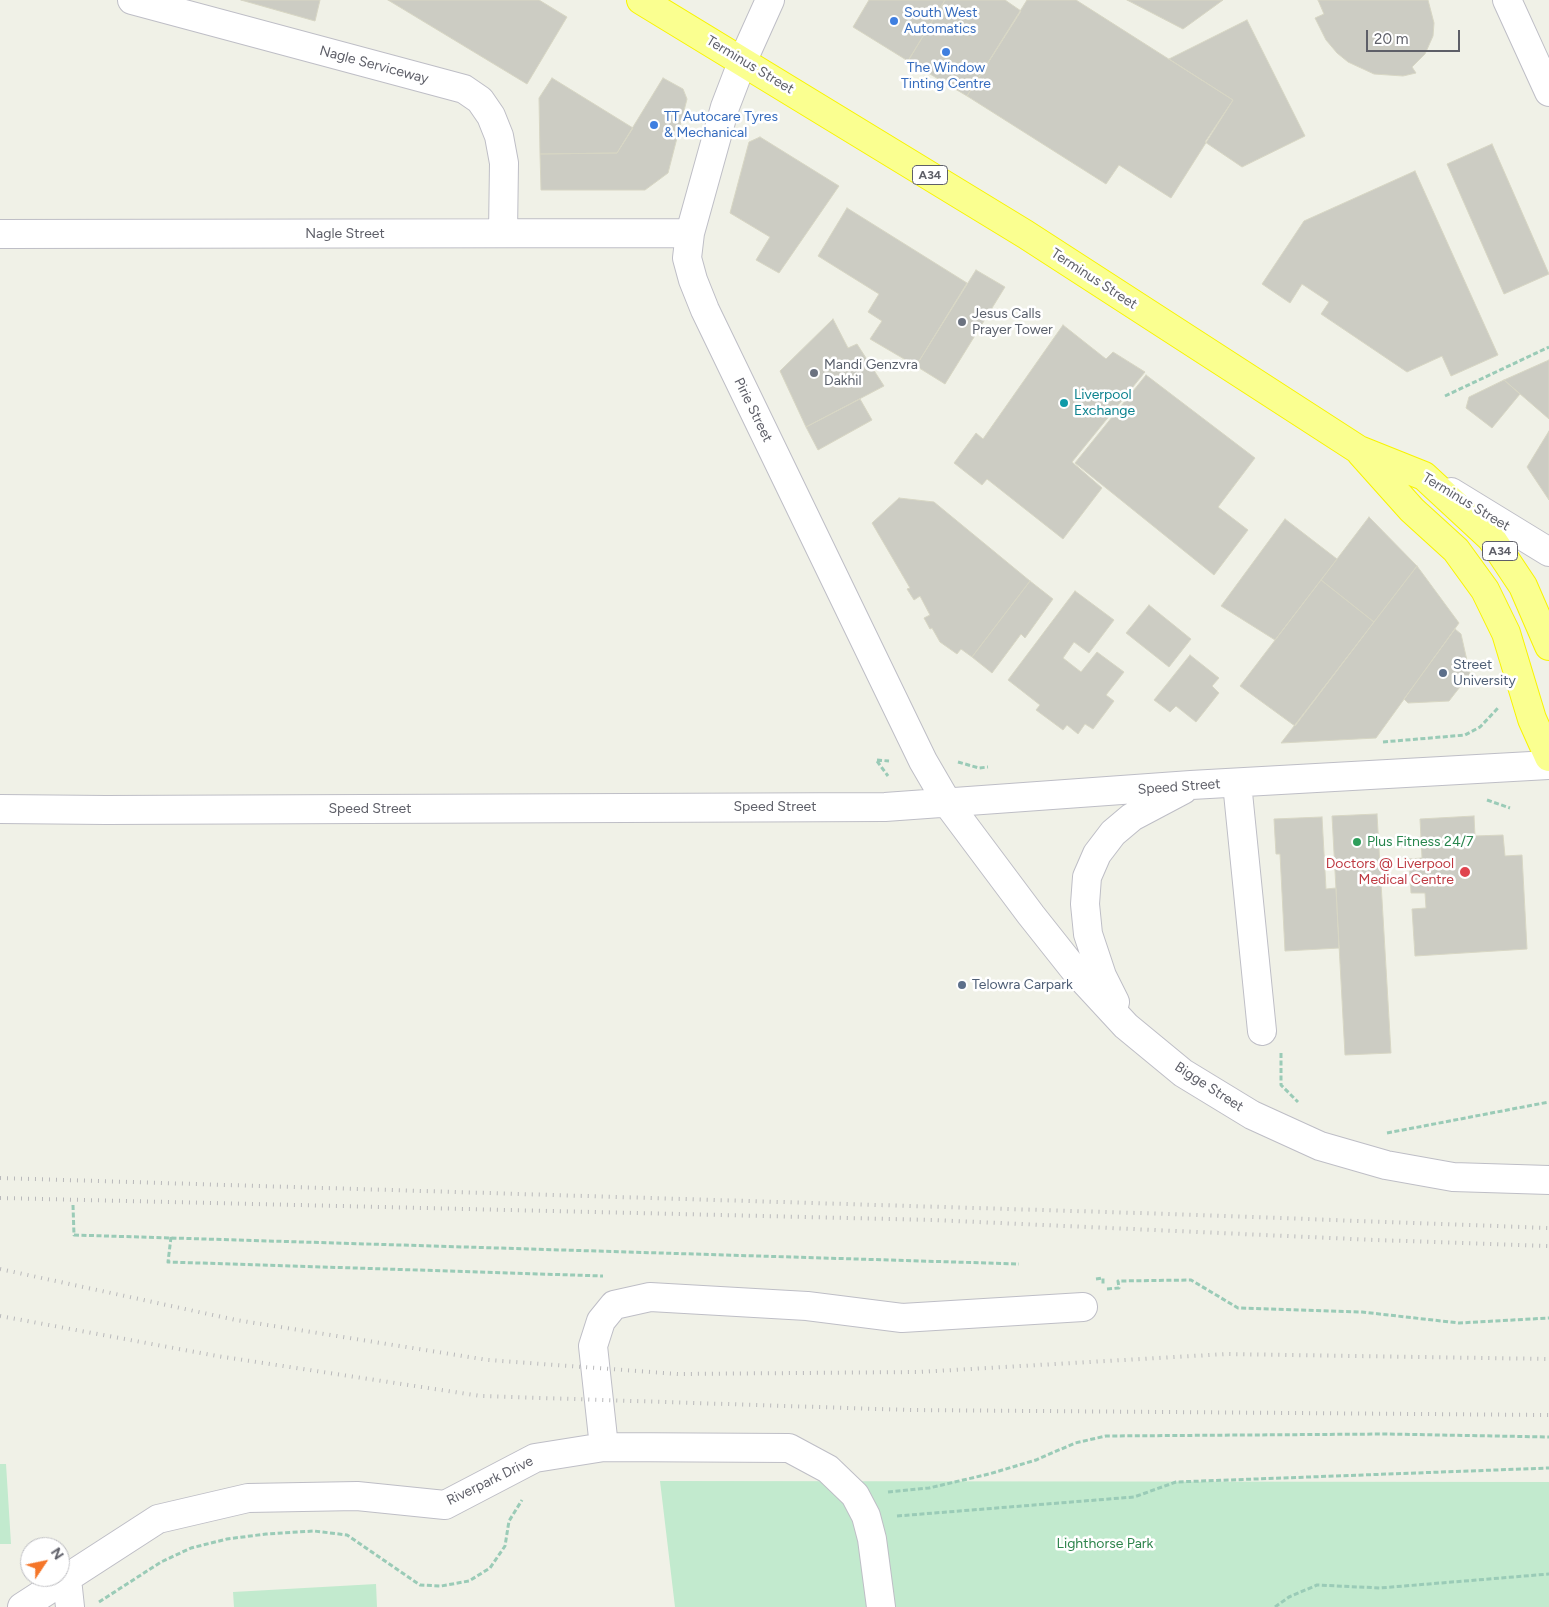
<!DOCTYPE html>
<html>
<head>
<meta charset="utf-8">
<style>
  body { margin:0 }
  #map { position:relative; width:1549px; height:1607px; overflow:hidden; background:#f0f1e7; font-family:Figtree,sans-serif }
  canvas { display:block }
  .north { position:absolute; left:20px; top:1537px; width:50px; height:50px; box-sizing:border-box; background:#fff; border:1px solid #bfbfc3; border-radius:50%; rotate:56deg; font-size:14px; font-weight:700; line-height:20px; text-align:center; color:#5e5f68 }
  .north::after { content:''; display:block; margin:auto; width:18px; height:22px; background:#f57629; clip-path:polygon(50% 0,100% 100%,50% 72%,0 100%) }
  .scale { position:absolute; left:1366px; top:30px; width:94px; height:22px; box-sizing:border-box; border:2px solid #5e5f68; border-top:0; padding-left:6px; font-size:15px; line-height:18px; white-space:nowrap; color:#5e5f68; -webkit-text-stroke:4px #fff; paint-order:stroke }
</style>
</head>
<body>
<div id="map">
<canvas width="1549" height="1607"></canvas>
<div class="north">N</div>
<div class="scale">20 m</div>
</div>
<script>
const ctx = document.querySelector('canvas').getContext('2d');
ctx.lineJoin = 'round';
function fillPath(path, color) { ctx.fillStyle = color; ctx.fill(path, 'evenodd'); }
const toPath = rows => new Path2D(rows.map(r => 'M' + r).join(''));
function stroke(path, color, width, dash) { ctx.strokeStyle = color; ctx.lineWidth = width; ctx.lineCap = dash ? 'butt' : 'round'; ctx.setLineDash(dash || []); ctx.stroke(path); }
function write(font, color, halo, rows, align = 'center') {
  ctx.font = font + ' Figtree,sans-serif'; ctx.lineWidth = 5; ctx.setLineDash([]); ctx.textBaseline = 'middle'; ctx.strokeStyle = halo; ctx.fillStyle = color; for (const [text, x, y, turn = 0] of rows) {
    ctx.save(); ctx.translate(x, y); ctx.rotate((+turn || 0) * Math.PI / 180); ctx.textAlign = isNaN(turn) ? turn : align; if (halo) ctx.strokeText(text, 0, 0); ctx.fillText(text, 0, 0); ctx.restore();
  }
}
fillPath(toPath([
  [0,1464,6,1464,11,1544,0,1544],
  [660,1481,1549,1482,1549,1607,675,1607],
  [376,1584,377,1607,234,1607,233,1592]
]), '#c2eace');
const building = toPath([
  [241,0,320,0,315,21,241,0],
  [388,0,539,0,567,17,527,84,388,0],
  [869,0,945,0,908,61,853,27,869,0],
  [945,0,1005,0,1021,11,967,96,908,61,945,0],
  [1027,0,1076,0,1233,100,1171,198,1119,165,1106,184,967,96,1027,0],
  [1127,0,1223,0,1183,29,1127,0],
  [1318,0,1428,0,1434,23,1433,36,1425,54,1412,67,1416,73,1403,76,1374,74,1348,62,1337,53,1326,40,1315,18,1324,14,1318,0],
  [1247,20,1305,136,1242,167,1205,142,1233,100,1169,59,1247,20],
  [552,78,633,128,617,153,540,154,539,98,552,78],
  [663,78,683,89,687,99,668,173,645,190,541,190,540,154,617,153,663,78],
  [760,137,839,186,779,273,756,260,770,237,730,213,749,142,760,137],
  [1492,144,1549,274,1504,294,1447,164,1492,144],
  [1415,171,1498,355,1451,376,1442,356,1407,372,1321,314,1329,302,1302,284,1290,303,1262,284,1304,221,1415,171],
  [847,208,967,283,916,366,870,339,882,321,868,312,879,294,818,256,847,208],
  [976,270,1005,287,945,384,916,366,976,270],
  [833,319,848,348,857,344,884,386,806,427,780,371,833,319],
  [1063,325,1106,359,1113,352,1145,372,1072,462,1102,488,1063,539,987,479,982,485,954,463,976,433,983,439,1063,325],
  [1549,360,1549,419,1504,380,1549,360],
  [1146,375,1255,458,1218,507,1248,530,1214,575,1075,463,1146,375],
  [1504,380,1520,394,1492,428,1466,408,1469,397,1504,380],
  [860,399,872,420,818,450,806,427,860,399],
  [1549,431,1549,500,1527,467,1549,431],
  [899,498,934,502,1030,581,972,657,961,649,957,654,940,642,932,628,930,629,924,618,930,615,920,596,914,600,907,589,910,588,872,523,899,498],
  [1369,517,1417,566,1374,622,1321,580,1369,517],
  [1285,519,1337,559,1275,640,1221,606,1285,519],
  [1417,566,1459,623,1376,738,1281,743,1417,566],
  [1321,580,1374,622,1295,726,1240,686,1321,580],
  [1030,581,1053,599,1025,638,1021,634,992,673,972,657,1030,581],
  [1075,591,1114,620,1089,653,1074,642,1063,658,1081,672,1097,652,1124,672,1106,695,1114,701,1093,729,1085,724,1078,734,1067,725,1063,730,1036,710,1040,705,1008,680,1075,591],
  [1149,605,1191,639,1169,667,1126,633,1149,605],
  [1455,629,1461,634,1470,674,1449,701,1408,703,1404,699,1455,629],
  [1190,655,1219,678,1212,686,1219,693,1196,722,1176,706,1170,712,1154,700,1190,655],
  [1377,814,1391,1053,1345,1055,1332,816,1377,814],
  [1474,816,1475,836,1503,835,1505,856,1522,855,1527,949,1415,956,1412,909,1426,908,1425,893,1411,893,1409,859,1422,858,1420,819,1474,816],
  [1322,817,1326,889,1336,888,1339,948,1285,951,1280,854,1276,854,1274,819,1322,817]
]);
fillPath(building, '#ccccc3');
stroke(building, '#d7d6c4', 1);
const minor = toPath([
  [132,0,464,89,480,100,491,116,499,136,504,163,503,233],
  [770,0,743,60,725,107,690,233,687,258,693,280,705,310,923,761,948,804,1031,915,1077,973,1126,1026,1183,1073,1252,1115,1320,1146,1386,1165,1453,1177,1549,1180],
  [1507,0,1549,92],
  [0,234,690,233],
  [1451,492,1549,552],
  [1237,783,1262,1031],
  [0,809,106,810,885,807,1191,785,1549,765],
  [1115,1002,1102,976,1088,934,1085,904,1087,877,1097,854,1113,833,1132,817,1183,790],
  [604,1447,593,1346,601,1321,614,1305,650,1297,807,1306,902,1318,1083,1307],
  [67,1579,70,1607],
  [22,1607,158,1519,248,1498,357,1496,445,1505,535,1458,604,1447,789,1448,828,1469,855,1495,866,1516,872,1539,881,1607]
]);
const highway = toPath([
  [641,0,1025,234,1359,450,1424,476,1491,538,1523,586,1549,646],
  [1361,453,1412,510,1456,550,1485,590,1506,633,1532,719,1549,757]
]);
stroke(minor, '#bebec6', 30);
stroke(highway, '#f8f400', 30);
stroke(toPath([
  [1445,396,1549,347],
  [1383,742,1465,735,1480,727,1498,708],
  [877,760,889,761],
  [877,761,888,776],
  [958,762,979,768,988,767],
  [1487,800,1510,808],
  [1281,1053,1281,1085,1298,1102],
  [1387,1133,1549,1102],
  [73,1205,74,1235,1019,1264],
  [171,1237,168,1262,603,1276],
  [1096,1279,1103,1278,1103,1285],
  [1107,1289,1119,1288,1118,1281,1191,1280,1238,1308,1362,1312,1459,1323,1549,1318],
  [888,1492,929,1488,989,1474,1036,1460,1075,1443,1106,1436,1386,1434,1549,1437],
  [897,1516,1134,1497,1176,1482,1549,1468],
  [99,1602,161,1562,191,1548,227,1539,266,1534,314,1531,347,1535,420,1585,441,1586,469,1581,490,1568,505,1546,509,1521,522,1500],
  [1275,1607,1289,1597,1317,1585,1380,1588,1549,1574]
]), '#9acbb7', 3, [5, 2.5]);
stroke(minor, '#fff', 28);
stroke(highway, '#faff90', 28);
stroke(toPath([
  [0,1178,1171,1214,1549,1228],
  [0,1198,933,1220,1375,1240,1549,1246],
  [0,1269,236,1320,488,1360,678,1374,919,1372,1226,1354,1549,1359],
  [0,1316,217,1356,481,1396,909,1410,1549,1415]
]), '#b9b9bb', 4, [1, 6]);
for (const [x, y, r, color] of [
  [894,21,5,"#3f7fe0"],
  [946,52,5,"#3f7fe0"],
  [654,125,5,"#3f7fe0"],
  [962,322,5,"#6b7280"],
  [814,373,5,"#6b7280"],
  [1064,403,5,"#0f9aa8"],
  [1443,673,5,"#5c6f8a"],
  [1357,842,5,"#2e9e5b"],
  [1465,872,6,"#e0444e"],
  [962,985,5,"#5c6f8a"]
]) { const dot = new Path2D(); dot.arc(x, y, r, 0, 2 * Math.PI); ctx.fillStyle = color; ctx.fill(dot); stroke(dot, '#fff', 2); }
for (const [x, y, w] of [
  [930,175,35],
  [1500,551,35]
]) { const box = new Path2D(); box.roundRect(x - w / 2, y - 9.5, w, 19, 4); ctx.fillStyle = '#fff'; ctx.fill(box); stroke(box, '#5e5f68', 1); }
write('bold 12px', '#5e5f68', null, [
  ["A34",930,175],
  ["A34",1500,551]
]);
write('14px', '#366cbe', '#fff', [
  ["South West",904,13],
  ["Automatics",904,29],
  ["The Window",946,68,"center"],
  ["Tinting Centre",946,84,"center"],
  ["TT Autocare Tyres",664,117],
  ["& Mechanical",664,133]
], 'left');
write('14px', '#5e5f68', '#fff', [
  ["Nagle Serviceway",374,65,15],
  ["Terminus Street",750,65,31],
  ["Nagle Street",345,234],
  ["Terminus Street",1094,279,33],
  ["Pirie Street",753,410,64],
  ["Terminus Street",1466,502,31],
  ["Speed Street",1179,787,-4],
  ["Speed Street",775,807],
  ["Speed Street",370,809],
  ["Bigge Street",1209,1087,33],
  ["Riverpark Drive",490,1481,-26]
]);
write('14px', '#5b616d', '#fff', [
  ["Jesus Calls",972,314],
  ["Prayer Tower",972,330],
  ["Mandi Genzvra",824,365],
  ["Dakhil",824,381]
], 'left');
write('14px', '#0d838f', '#fff', [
  ["Liverpool",1074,395],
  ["Exchange",1074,411]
], 'left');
write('14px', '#4e5e75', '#fff', [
  ["Street",1453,665],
  ["University",1453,681],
  ["Telowra Carpark",972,985]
], 'left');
write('14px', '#27864d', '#fff', [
  ["Plus Fitness 24/7",1367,842]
], 'left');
write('14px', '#be3a42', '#fff', [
  ["Doctors @ Liverpool",1454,864],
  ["Medical Centre",1454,880]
], 'right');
write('14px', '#2f854d', '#fff', [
  ["Lighthorse Park",1105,1544]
]);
</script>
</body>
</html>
